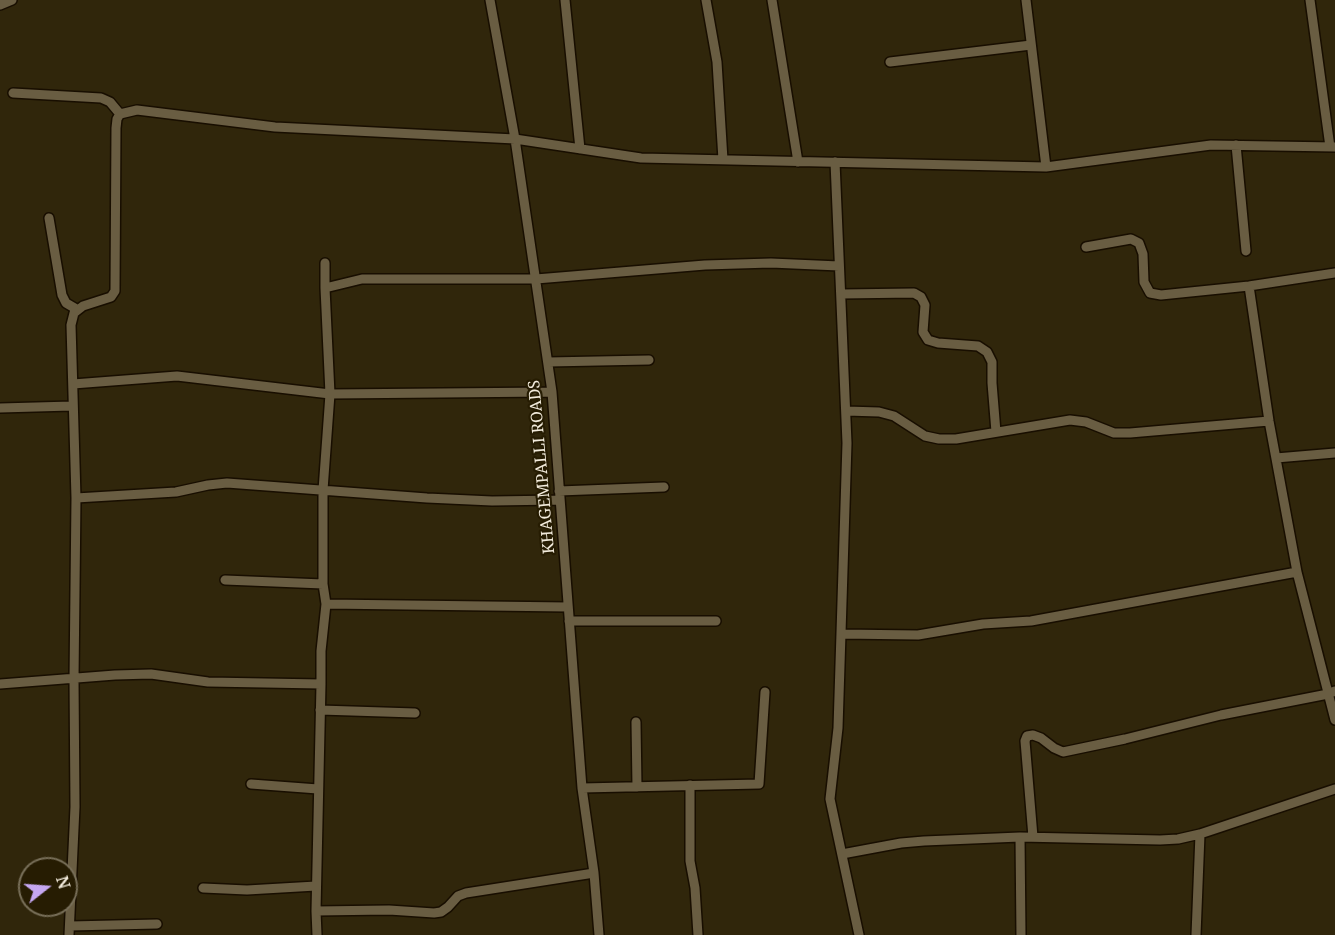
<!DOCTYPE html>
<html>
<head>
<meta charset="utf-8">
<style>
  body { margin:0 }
  #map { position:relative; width:1335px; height:935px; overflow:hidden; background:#30260b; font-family:"Noto Serif",serif }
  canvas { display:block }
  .north { position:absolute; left:18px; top:857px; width:60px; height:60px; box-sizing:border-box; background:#261c02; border:2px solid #786f59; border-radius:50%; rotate:73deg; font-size:16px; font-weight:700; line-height:24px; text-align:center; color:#f2ebdc }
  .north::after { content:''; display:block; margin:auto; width:21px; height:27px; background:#c5a7f1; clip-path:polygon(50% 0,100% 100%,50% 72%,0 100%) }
</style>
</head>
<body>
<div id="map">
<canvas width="1335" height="935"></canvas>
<div class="north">N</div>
</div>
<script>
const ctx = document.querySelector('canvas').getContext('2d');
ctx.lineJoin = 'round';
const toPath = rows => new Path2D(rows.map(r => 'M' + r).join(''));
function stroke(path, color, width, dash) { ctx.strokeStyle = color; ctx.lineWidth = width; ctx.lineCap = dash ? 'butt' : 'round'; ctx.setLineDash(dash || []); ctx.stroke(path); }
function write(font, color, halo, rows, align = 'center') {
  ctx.font = font + ' "Noto Serif",serif'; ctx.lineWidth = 4.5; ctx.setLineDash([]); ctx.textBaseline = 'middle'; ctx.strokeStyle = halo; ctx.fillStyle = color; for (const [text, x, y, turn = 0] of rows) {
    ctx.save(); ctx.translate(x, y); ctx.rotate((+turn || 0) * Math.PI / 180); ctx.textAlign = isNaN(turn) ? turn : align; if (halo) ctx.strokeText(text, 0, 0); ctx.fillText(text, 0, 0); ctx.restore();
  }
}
const street = toPath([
  [490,0,515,139,552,392,582,788,594,873,599,935],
  [565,0,580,149],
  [706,0,717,62,723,160],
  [772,0,798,162],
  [1026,0,1046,167],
  [1310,0,1330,147],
  [0,5,12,0],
  [890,62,1031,45],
  [13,93,101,98,110,102,120,114],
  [1236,145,1246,251],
  [835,162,847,443,838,728,830,799,859,935],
  [49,218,62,295,66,303,78,310],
  [1086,247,1131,239,1139,243,1143,254,1144,282,1150,293,1161,295,1249,286,1335,273],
  [1249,286,1269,421,1297,572,1335,720],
  [325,288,362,279,536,279,705,265,771,263,839,266],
  [841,294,914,293,921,297,925,305,923,332,928,340,938,343,978,346,987,352,992,362,992,383,996,432],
  [548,362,649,360],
  [73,384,177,376,330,394,552,392],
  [0,408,72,406],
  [846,411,879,412,894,416,925,436,939,439,956,439,1070,420,1086,422,1114,433,1130,433,1269,421],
  [1276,458,1335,453],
  [559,491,664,487],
  [76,498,176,492,208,485,227,483,427,498,492,501,559,500],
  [225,580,323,584],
  [326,604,568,607],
  [569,621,716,621],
  [841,634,918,635,983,624,1031,621,1297,572],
  [0,684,115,675,151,674,208,682,321,684],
  [320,710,415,713],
  [636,722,637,787],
  [251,784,318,789],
  [690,785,690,861,695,888,698,935],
  [582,788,759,784,765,692],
  [1020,837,1021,935],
  [1033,837,1025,741,1027,736,1033,735,1041,738,1054,748,1063,752,1125,739,1221,715,1328,694,1335,691],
  [842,854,901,843,924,841,1020,837,1160,840,1178,839,1200,834,1335,789],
  [203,888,247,890,316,886],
  [316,911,389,910,434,913,441,912,448,907,458,896,466,893,594,873],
  [70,926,157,924],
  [69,935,75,807,74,679,76,498,71,325,74,313,83,306,111,297,115,291,116,128,117,119,120,114,137,110,275,127,515,139,641,158,1046,167,1211,145,1335,147],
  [317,935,316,911,321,684,321,651,326,604,323,584,323,490,330,394,325,288,325,263],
  [1196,935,1200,834]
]);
stroke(street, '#180e00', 12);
stroke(street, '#695d42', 9);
write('16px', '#f2ebdc', '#261c02', [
  ["KHAGEMPALLI ROADS",542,467,-95]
]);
</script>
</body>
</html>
